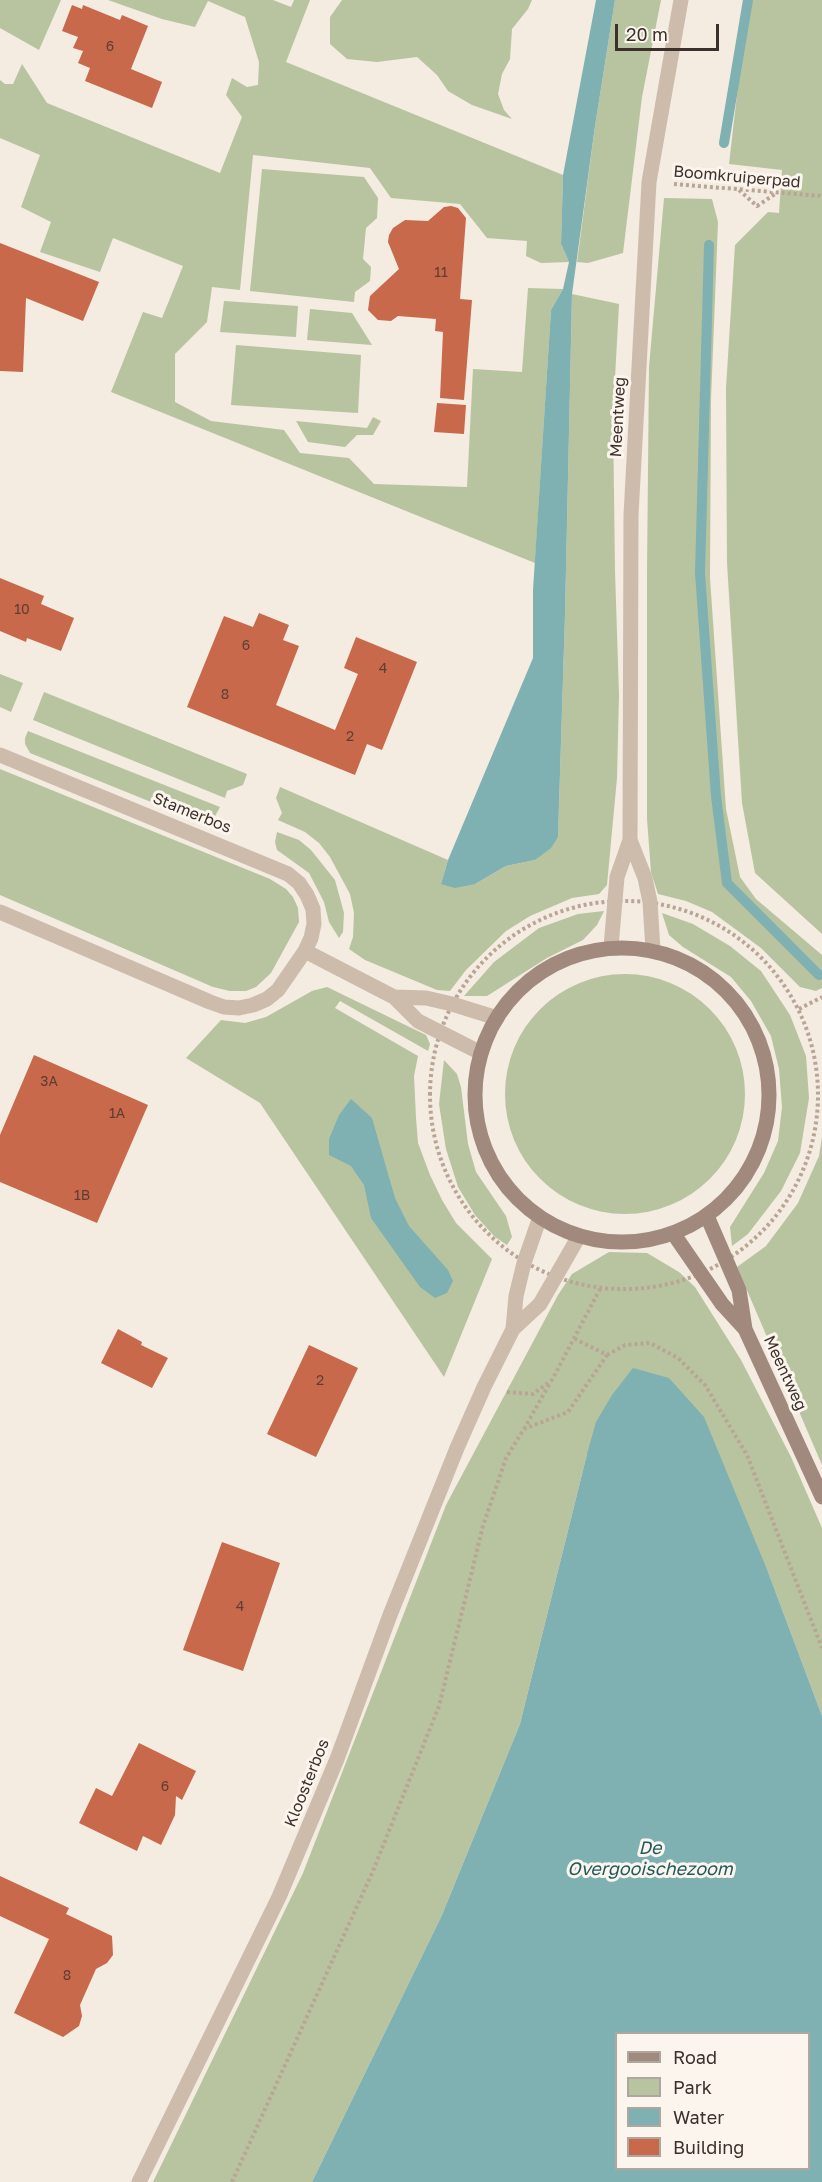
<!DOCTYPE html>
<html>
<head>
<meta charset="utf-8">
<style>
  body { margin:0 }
  #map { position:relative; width:822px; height:2182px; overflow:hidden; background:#f4ebe1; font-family:"Golos Text",sans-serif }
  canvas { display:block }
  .legend { position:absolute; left:615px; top:2032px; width:195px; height:138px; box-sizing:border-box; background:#fbf5ee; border:2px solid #aea6a0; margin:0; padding:8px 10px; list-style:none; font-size:18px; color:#3b302b }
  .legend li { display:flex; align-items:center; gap:12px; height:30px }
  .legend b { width:30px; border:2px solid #aea6a0 }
  .scale { position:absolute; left:615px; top:24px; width:104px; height:27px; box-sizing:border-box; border:3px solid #3b302b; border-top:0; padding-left:8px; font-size:18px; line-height:21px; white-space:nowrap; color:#3b302b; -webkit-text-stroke:4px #fbf5ee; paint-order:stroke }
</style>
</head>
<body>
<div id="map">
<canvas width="822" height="2182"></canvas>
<ul class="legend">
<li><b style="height:8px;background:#a18a7d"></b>Road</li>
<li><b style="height:16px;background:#b8c4a0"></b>Park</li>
<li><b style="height:16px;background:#7fb0b2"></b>Water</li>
<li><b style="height:16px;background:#c8694b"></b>Building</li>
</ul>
<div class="scale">20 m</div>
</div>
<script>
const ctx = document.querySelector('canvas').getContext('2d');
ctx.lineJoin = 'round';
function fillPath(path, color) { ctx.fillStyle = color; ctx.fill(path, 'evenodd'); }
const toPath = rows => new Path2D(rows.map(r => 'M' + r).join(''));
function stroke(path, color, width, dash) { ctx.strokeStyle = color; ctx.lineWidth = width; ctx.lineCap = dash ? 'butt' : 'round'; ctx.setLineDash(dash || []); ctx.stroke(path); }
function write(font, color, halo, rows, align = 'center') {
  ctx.font = font + ' "Golos Text",sans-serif'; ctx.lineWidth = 6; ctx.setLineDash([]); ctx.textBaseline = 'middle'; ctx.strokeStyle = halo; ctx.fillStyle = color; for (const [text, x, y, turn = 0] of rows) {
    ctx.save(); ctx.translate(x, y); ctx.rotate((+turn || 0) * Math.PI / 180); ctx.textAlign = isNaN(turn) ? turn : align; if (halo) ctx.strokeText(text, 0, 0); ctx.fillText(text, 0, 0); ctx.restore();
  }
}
fillPath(toPath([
  [0,0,61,0,39,50,0,28],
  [108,0,273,0,291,7,294,0,310,0,286,62,563,175,561,244,569,262,541,263,526,256,527,241,487,238,460,204,391,198,370,168,253,155,240,290,212,287,207,322,175,354,175,402,211,421,284,430,300,453,349,458,374,484,467,487,473,369,522,372,528,288,563,289,551,310,535,563,111,392,143,312,162,318,183,266,113,238,100,272,40,252,51,222,21,207,40,155,0,138,0,80,5,84,13,84,22,64,47,103,220,173,242,117,226,95,232,78,247,87,258,85,259,62,245,17,208,1,195,27,162,19],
  [342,0,532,0,528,9,512,29,510,59,502,74,498,94,504,110,512,119,472,105,448,91,437,75,417,57,377,62,347,59,330,44,330,17],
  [615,0,661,0,642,97,623,253,588,263,577,262,595,126],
  [748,0,822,0,822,934,755,873,742,803,727,563,726,388,735,245,768,212,779,213,782,170,729,164],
  [262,169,364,177,378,198,377,218,366,228,363,259,371,267,370,281,355,292,354,302,250,291],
  [664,198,712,199,718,222,711,400,710,578,726,809,740,877,756,899,822,955,822,988,816,991,800,987,761,948,712,912,686,901,658,894,651,872,647,819,647,572,649,367],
  [572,294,619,304,613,415,615,571,619,695,617,778,607,885,599,894,572,898,530,916,506,931,466,970,450,991,437,990,365,960,349,949,353,937,354,913,350,894,330,857,319,843,305,832,278,820,282,813,276,798,280,787,448,860,441,884,475,884,506,866,535,860,558,837,565,615],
  [224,301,298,306,296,337,220,332],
  [310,309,352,313,372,345,307,340],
  [236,345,361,355,358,413,231,405],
  [373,417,381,421,373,435,357,435,345,447,308,442,296,421,367,428],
  [0,674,23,683,11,712,0,707],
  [44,692,247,774,243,785,227,791,225,798,33,720],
  [28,731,220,807,213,820,203,823,30,753,25,744,25,738],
  [0,769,270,879,286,889,293,897,298,908,299,922,271,973,256,987,246,991,230,991,213,987,0,895],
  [277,832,299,840,311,850,335,880,344,913,343,932,339,938,329,922,324,902,309,873,277,850,275,842],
  [604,911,597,925,583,940,547,958,487,996,464,996,494,962,539,928,578,914],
  [662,913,693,924,730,946,761,971,790,1015,806,1056,809,1098,800,1153,781,1191,748,1234,732,1246,730,1227,764,1173,778,1141,782,1107,779,1069,771,1036,751,1001,731,977,683,947,669,935],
  '505 1094a120 120 0 1 1 240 0a120 120 0 1 1-240 0Z',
  [327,987,426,1035,430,1044,428,1051,340,1001,335,1008,418,1056,414,1076,416,1118,418,1143,430,1175,442,1200,456,1223,492,1259,444,1377,260,1103,186,1058,221,1020,245,1023,266,1017,312,991],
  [444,1060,457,1074,461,1087,468,1144,476,1172,506,1216,512,1237,507,1245,495,1237,475,1215,458,1187,446,1149,439,1104],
  [822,1137,822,1465,737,1267,766,1246,798,1203,819,1156],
  [609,1252,647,1253,679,1272,695,1287,741,1360,791,1457,822,1528,822,1716,768,1572,587,1454,520,1724,442,1915,312,2182,153,2182,303,1873,446,1505,558,1295,572,1274]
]), '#b8c4a0');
fillPath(toPath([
  [596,0,615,0,595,126,572,294,565,615,558,837,551,848,535,860,506,866,475,884,455,888,441,884,448,860,533,658,533,590,551,310,563,289,569,262,561,244,563,175],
  [351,1099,372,1118,395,1198,409,1226,448,1270,453,1281,447,1293,435,1298,420,1287,371,1218,364,1185,351,1166,329,1155,329,1139,339,1115],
  [633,1368,669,1378,704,1417,768,1572,822,1716,822,2182,312,2182,442,1915,520,1724,587,1454,596,1422,612,1395],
  [616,2034,808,2034,808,2168,616,2168]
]), '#7fb0b2');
stroke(toPath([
  [724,143,748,0],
  [709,245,700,573,716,796,727,883,819,975]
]), '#7fb0b2', 10);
fillPath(toPath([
  [72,5,82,9,83,5,120,20,122,15,148,26,131,69,162,82,152,108,85,81,90,68,78,63,83,51,73,48,78,37,62,31],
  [451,206,458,208,466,218,460,299,472,300,464,400,440,398,443,332,435,331,436,319,398,316,391,321,378,320,368,310,370,296,399,269,388,242,389,235,393,228,405,220,428,221,444,207],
  [0,243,99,282,83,321,26,298,23,372,0,371],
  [437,403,466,405,464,434,434,432],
  [0,578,44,596,41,604,74,618,61,651,27,638,26,642,0,631],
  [259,613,289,625,283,640,299,646,276,705,335,730,358,674,344,668,356,637,417,662,382,750,367,744,355,775,187,707,224,616,253,627],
  [34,1055,148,1105,97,1223,0,1182,0,1135],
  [118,1329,142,1342,141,1345,168,1358,152,1388,101,1363],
  [309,1345,358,1368,316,1457,267,1434],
  [222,1542,280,1563,243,1671,183,1650],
  [139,1743,196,1771,182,1800,176,1796,175,1815,161,1845,143,1836,137,1851,79,1823,96,1788,112,1796],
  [0,1876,69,1908,66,1914,112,1936,113,1955,107,1963,96,1969,80,2005,82,2016,79,2026,63,2037,14,2013,49,1939,0,1916]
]), '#c8694b');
stroke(toPath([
  [674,184,822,196],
  [739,190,757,206,778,192],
  '430 1095a194 194 0 1 1 388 0a194 194 0 1 1-388 0Z',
  [799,1009,822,997],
  [607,1355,625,1345,650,1343,678,1358,705,1385,747,1455,822,1648],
  [507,1392,533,1394,552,1380,600,1289],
  [524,1429,550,1383],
  [232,2182,373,1871,439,1706,483,1526,506,1458,524,1429,568,1412,607,1355,575,1339]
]), '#b9a596', 4, [3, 3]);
stroke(toPath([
  [0,755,288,874,299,883,307,895,313,909,314,924,311,938,305,951,278,990,267,999,253,1005,239,1008,224,1007,210,1002,0,912],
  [630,840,645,878,650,902,653,950],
  [611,947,617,877,630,840,631,515,649,182,681,0],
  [305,951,394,997,418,1021,481,1053],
  [394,997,426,998,452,1004,497,1018],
  [513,1329,516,1296,524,1263,540,1217],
  [139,2182,279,1897,337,1759,390,1615,457,1448,484,1387,513,1329,540,1304,579,1236]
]), '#cdbbac', 15);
stroke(toPath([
  '475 1095a147 147 0 1 1 294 0a147 147 0 1 1-294 0Z',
  [707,1216,739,1290,745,1329,822,1497],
  [673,1233,722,1304,745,1329]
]), '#a18a7d', 15);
write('14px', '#5e3e33', null, [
  ["6",110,47],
  ["11",441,273],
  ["10",22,610],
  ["6",246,646],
  ["4",383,669],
  ["8",225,695],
  ["2",350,737],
  ["3A",49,1082],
  ["1A",117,1114],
  ["1B",82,1196],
  ["2",320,1381],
  ["4",240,1607],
  ["6",165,1787],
  ["8",67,1976]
]);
write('16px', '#3b302b', '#fbf5ee', [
  ["Boomkruiperpad",737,177,5],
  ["Meentweg",618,417,-87],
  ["Stamerbos",192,813,22],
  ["Meentweg",785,1373,65],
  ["Kloosterbos",307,1783,-68]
]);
write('italic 18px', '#1f5a5e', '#fbf5ee', [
  ["De",650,1848],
  ["Overgooischezoom",650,1869]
]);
</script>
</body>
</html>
